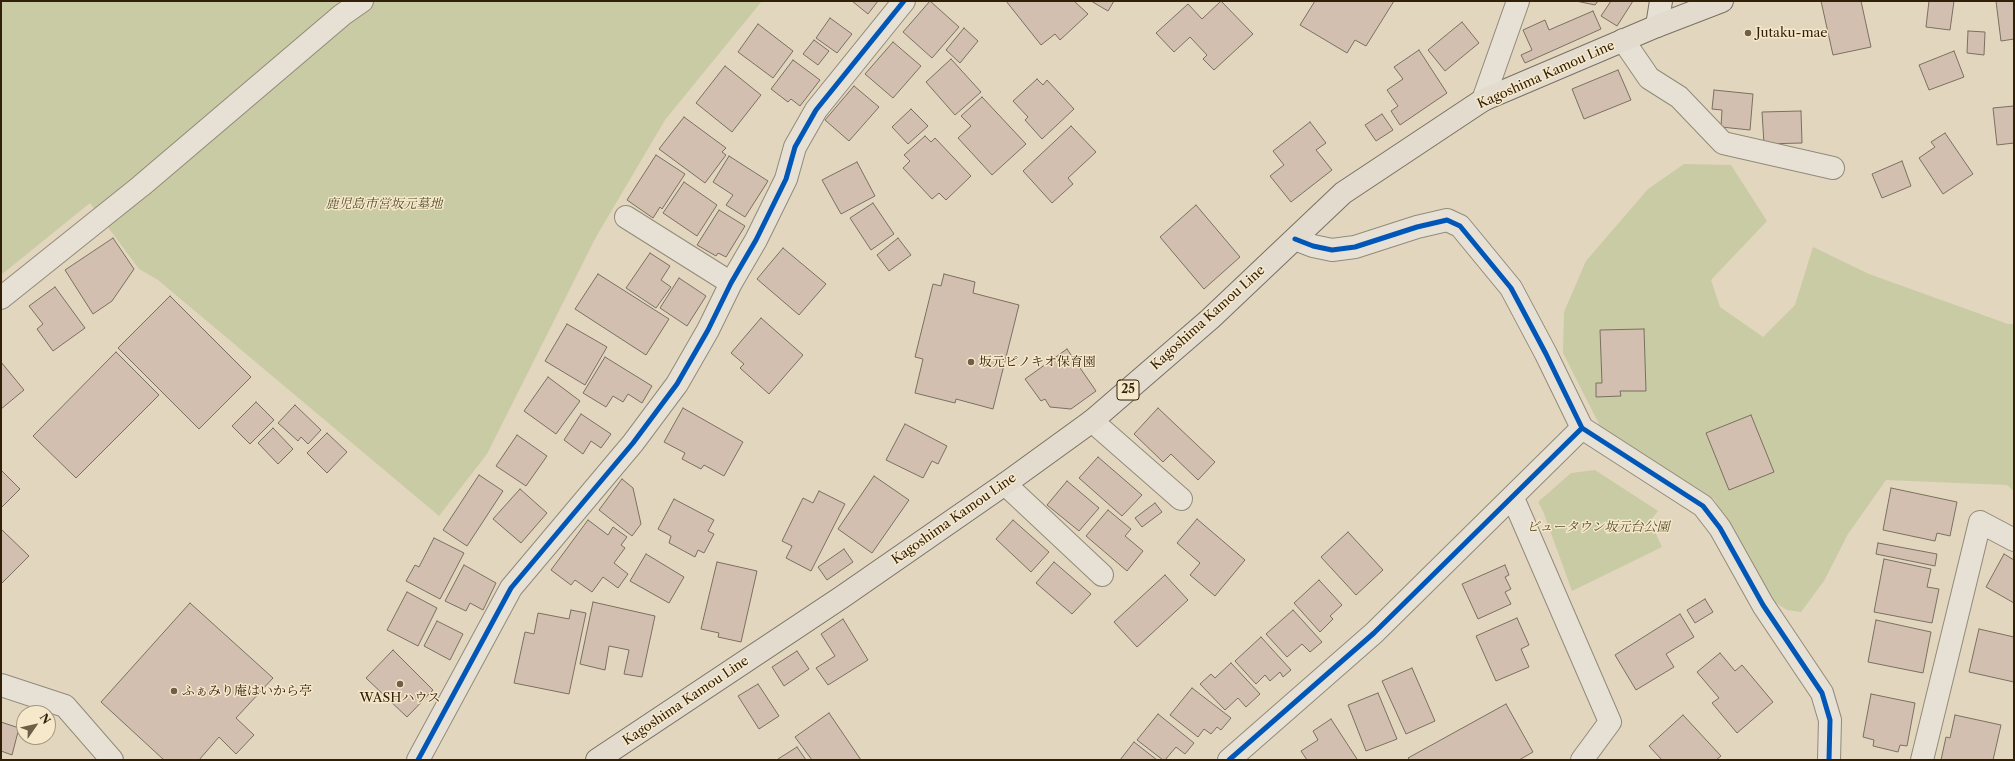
<!DOCTYPE html>
<html>
<head>
<meta charset="utf-8">
<style>
  body { margin:0 }
  #map { position:relative; width:2015px; height:761px; overflow:hidden; background:#e2d6be; font-family:"Libre Caslon Text",serif }
  canvas { display:block }
  .frame { position:absolute; inset:0; border:2px solid #311f07; pointer-events:none }
  .north { position:absolute; left:16px; top:705px; width:40px; height:40px; box-sizing:border-box; background:#f6e8cb; border:1px solid #a7987d; border-radius:50%; rotate:56deg; font-size:11px; font-weight:700; line-height:16px; text-align:center; color:#311f07 }
  .north::after { content:''; display:block; margin:auto; width:14px; height:18px; background:#6f5f47; clip-path:polygon(50% 0,100% 100%,50% 72%,0 100%) }
</style>
</head>
<body>
<div id="map">
<canvas width="2015" height="761"></canvas>
<div class="frame"></div>
<div class="north">N</div>
</div>
<script>
const ctx = document.querySelector('canvas').getContext('2d');
ctx.lineJoin = 'round';
function fillPath(path, color) { ctx.fillStyle = color; ctx.fill(path, 'evenodd'); }
const toPath = rows => new Path2D(rows.map(r => 'M' + r).join(''));
function stroke(path, color, width, dash) { ctx.strokeStyle = color; ctx.lineWidth = width; ctx.lineCap = dash ? 'butt' : 'round'; ctx.setLineDash(dash || []); ctx.stroke(path); }
function write(font, color, halo, rows, align = 'center') {
  ctx.font = font + ' "Libre Caslon Text","Noto Serif JP",serif'; ctx.lineWidth = 3; ctx.setLineDash([]); ctx.textBaseline = 'middle'; ctx.strokeStyle = halo; ctx.fillStyle = color; for (const [text, x, y, turn = 0] of rows) {
    ctx.save(); ctx.translate(x, y); ctx.rotate((+turn || 0) * Math.PI / 180); ctx.textAlign = isNaN(turn) ? turn : align; if (halo) ctx.strokeText(text, 0, 0); ctx.fillText(text, 0, 0); ctx.restore();
  }
}
fillPath(toPath([
  [1,1,762,1,665,120,596,237,487,454,439,516,158,280,139,269,90,203,1,275],
  [1684,164,1731,165,1767,221,1711,280,1720,307,1763,337,1795,305,1813,247,1869,274,2008,324,2014,324,2014,491,2007,485,1886,480,1848,534,1824,581,1801,612,1787,610,1767,597,1738,541,1714,499,1602,430,1563,353,1564,312,1586,261,1648,189],
  [1595,470,1658,511,1650,521,1662,547,1572,591,1543,511,1538,502,1571,473]
]), '#c9cba4');
const building = toPath([
  [852,1,878,1,868,14,852,1],
  [930,1,959,27,932,58,903,32,930,1],
  [1006,1,1074,1,1088,14,1060,40,1055,34,1041,45,1006,1],
  [1091,1,1114,1,1108,11,1091,1],
  [1221,1,1253,34,1214,70,1203,59,1207,55,1190,37,1174,52,1156,33,1188,4,1202,19,1221,1],
  [1315,1,1394,1,1366,46,1355,40,1347,53,1300,25,1315,1],
  [1576,1,1598,1,1595,5,1576,1],
  [1611,1,1633,1,1617,26,1601,16,1611,1],
  [1821,1,1861,1,1871,47,1833,55,1821,1],
  [1929,1,1954,1,1950,30,1926,27,1929,1],
  [1996,1,2014,1,2014,39,2001,41,1996,1],
  [1593,11,1601,29,1525,63,1521,55,1532,50,1523,30,1545,20,1549,30,1593,11],
  [830,18,852,34,837,53,816,38,830,18],
  [1462,22,1479,43,1445,71,1428,50,1462,22],
  [758,24,793,51,773,78,738,52,758,24],
  [964,28,978,41,960,63,946,50,964,28],
  [1968,31,1985,32,1984,55,1967,53,1968,31],
  [814,40,829,51,818,65,803,54,814,40],
  [893,42,921,66,893,98,865,74,893,42],
  [1419,50,1447,93,1400,125,1391,111,1398,106,1387,90,1403,79,1394,67,1419,50],
  [1954,51,1964,77,1929,90,1919,65,1954,51],
  [951,59,981,92,955,115,926,82,951,59],
  [793,60,820,80,800,106,791,99,788,102,771,89,793,60],
  [725,66,761,95,732,132,696,103,725,66],
  [1618,70,1631,100,1584,119,1572,89,1618,70],
  [1037,79,1043,85,1047,80,1074,109,1042,139,1025,120,1028,117,1013,101,1037,79],
  [854,86,879,107,849,141,825,120,854,86],
  [1714,90,1753,94,1750,130,1721,127,1722,110,1712,109,1714,90],
  [982,97,1026,144,992,175,958,138,971,126,961,116,982,97],
  [2014,106,2014,143,1997,145,1993,108,2014,106],
  [911,109,928,126,908,144,892,127,911,109],
  [1801,111,1802,143,1764,144,1762,112,1801,111],
  [1382,114,1393,130,1376,141,1365,125,1382,114],
  [684,117,726,148,722,152,726,155,705,183,659,149,684,117],
  [1310,122,1326,143,1316,150,1332,170,1291,202,1270,176,1284,165,1273,151,1310,122],
  [1071,126,1096,152,1068,178,1073,184,1052,203,1023,171,1071,126],
  [1945,133,1973,174,1943,194,1919,158,1935,147,1931,142,1945,133],
  [925,136,931,142,935,138,971,176,946,200,939,193,932,199,903,168,910,161,904,155,925,136],
  [656,155,685,174,662,209,660,207,653,218,627,200,656,155],
  [729,156,768,181,745,217,726,205,733,195,713,182,729,156],
  [1902,161,1911,186,1882,198,1872,174,1902,161],
  [857,162,875,196,841,214,822,180,857,162],
  [684,182,717,205,697,236,663,213,684,182],
  [873,203,894,234,871,250,850,218,873,203],
  [1196,205,1240,257,1204,289,1160,237,1196,205],
  [719,210,745,226,726,257,718,253,716,256,697,245,719,210],
  [113,238,134,269,112,301,93,314,65,270,113,238],
  [898,238,911,255,889,271,877,255,898,238],
  [783,248,826,284,799,315,757,279,783,248],
  [650,253,670,266,661,280,671,287,656,308,626,288,650,253],
  [598,274,669,319,646,355,575,309,598,274],
  [944,274,975,282,973,293,1019,305,993,409,956,399,955,403,915,393,923,359,915,357,933,284,941,286,944,274],
  [679,278,706,296,687,326,660,308,679,278],
  [55,287,85,328,53,351,37,329,43,324,29,306,55,287],
  [170,296,251,377,199,429,118,348,170,296],
  [761,318,803,355,769,394,740,368,744,364,731,353,761,318],
  [567,324,607,347,585,385,545,361,567,324],
  [1644,329,1646,391,1620,391,1621,396,1596,397,1596,383,1602,383,1600,330,1644,329],
  [1067,349,1096,391,1071,409,1050,407,1045,399,1041,401,1025,379,1067,349],
  [116,352,159,395,76,478,33,436,116,352],
  [605,357,652,386,642,403,628,394,623,402,613,396,606,407,583,393,605,357],
  [1,362,24,390,1,409,1,362],
  [548,377,580,401,556,434,524,411,548,377],
  [256,402,274,420,250,444,232,426,256,402],
  [295,405,321,430,308,444,301,437,298,441,278,423,295,405],
  [683,408,743,442,724,476,704,465,701,469,682,459,685,453,664,442,683,408],
  [1158,408,1215,462,1198,480,1171,454,1163,462,1134,434,1158,408],
  [581,414,611,434,601,448,591,441,583,454,564,440,581,414],
  [1751,415,1774,472,1729,490,1706,433,1751,415],
  [905,424,947,446,938,464,932,461,923,478,886,460,905,424],
  [273,428,293,449,278,464,258,443,273,428],
  [327,433,347,452,327,473,307,453,327,433],
  [517,435,547,456,526,486,496,466,517,435],
  [1098,457,1142,495,1122,516,1079,478,1098,457],
  [1,470,20,489,1,508,1,470],
  [479,475,503,491,467,546,443,530,479,475],
  [874,476,909,500,872,553,838,529,874,476],
  [622,479,633,488,641,524,632,536,599,510,622,479],
  [1067,481,1099,508,1079,531,1047,505,1067,481],
  [1891,488,1957,502,1950,536,1937,533,1935,541,1883,530,1891,488],
  [520,489,547,513,521,543,493,519,520,489],
  [819,491,845,504,811,571,786,558,792,546,782,541,803,498,813,503,819,491],
  [674,499,714,520,708,531,714,534,704,553,698,550,695,557,669,543,671,536,658,529,674,499],
  [1155,503,1162,512,1142,527,1135,518,1155,503],
  [1108,510,1131,529,1125,536,1143,551,1127,571,1086,536,1108,510],
  [1197,519,1245,560,1215,596,1190,575,1200,563,1177,543,1197,519],
  [588,520,608,535,613,527,627,537,621,545,625,548,614,563,628,574,618,588,603,577,592,592,575,580,571,585,551,570,588,520],
  [1013,520,1049,552,1031,572,996,539,1013,520],
  [1,529,29,556,1,584,1,529],
  [1348,532,1383,570,1356,595,1321,557,1348,532],
  [434,538,464,553,440,599,406,581,415,565,419,567,434,538],
  [1878,543,1937,554,1935,566,1876,554,1878,543],
  [844,549,853,562,827,580,818,567,844,549],
  [646,554,684,577,669,603,630,581,646,554],
  [2004,554,2014,560,2014,603,1986,587,2004,554],
  [1884,559,1931,569,1927,587,1939,589,1932,623,1874,612,1884,559],
  [717,562,757,571,741,642,718,637,719,633,701,629,717,562],
  [1054,562,1091,594,1072,614,1036,583,1054,562],
  [464,565,496,583,483,610,470,603,466,611,445,601,464,565],
  [1505,565,1509,575,1505,577,1511,589,1505,592,1511,604,1478,619,1462,584,1505,565],
  [1165,575,1188,600,1137,647,1114,622,1165,575],
  [1319,580,1342,605,1330,616,1333,619,1320,632,1294,603,1319,580],
  [407,592,437,608,418,646,387,630,407,592],
  [1705,599,1713,612,1695,623,1687,610,1705,599],
  [593,602,655,616,642,677,624,674,629,650,609,646,605,670,580,664,593,602],
  [190,603,273,678,236,718,254,735,236,754,219,737,199,760,164,760,101,702,190,603],
  [571,610,586,613,569,694,514,683,525,632,534,634,538,613,569,619,571,610],
  [1293,610,1322,642,1310,652,1302,644,1287,657,1266,634,1293,610],
  [1680,614,1694,637,1666,654,1674,667,1636,690,1615,655,1680,614],
  [1517,618,1529,645,1521,649,1529,667,1496,681,1476,636,1517,618],
  [843,619,868,660,828,685,816,668,835,656,821,634,843,619],
  [1876,620,1931,632,1923,673,1868,662,1876,620],
  [437,621,463,634,450,660,424,646,437,621],
  [1979,629,2014,637,2014,682,1969,672,1979,629],
  [1261,637,1291,670,1283,677,1280,672,1270,681,1265,675,1256,684,1235,661,1261,637],
  [393,650,433,690,407,717,366,678,393,650],
  [797,651,809,669,784,686,772,667,797,651],
  [1720,653,1735,671,1742,665,1773,702,1737,733,1712,703,1719,698,1697,672,1720,653],
  [1231,663,1260,694,1246,707,1238,698,1225,710,1200,684,1211,674,1215,678,1231,663],
  [1412,668,1435,721,1406,734,1382,681,1412,668],
  [758,684,779,716,759,729,738,696,758,684],
  [1192,688,1231,718,1221,730,1217,727,1211,734,1204,729,1198,737,1170,715,1192,688],
  [1378,693,1397,739,1366,751,1348,705,1378,693],
  [1871,694,1915,703,1907,746,1900,745,1898,752,1873,746,1874,740,1863,737,1871,694],
  [1506,704,1533,752,1519,760,1410,760,1408,758,1506,704],
  [829,713,861,760,812,760,795,737,829,713],
  [1158,714,1194,743,1185,754,1176,747,1165,760,1163,760,1137,740,1158,714],
  [1683,715,1721,756,1716,760,1662,760,1649,746,1683,715],
  [1955,715,2001,725,1993,760,1941,760,1946,737,1950,738,1955,715],
  [1331,719,1357,759,1356,760,1307,760,1301,751,1318,740,1313,731,1331,719],
  [1,722,19,728,12,755,1,751,1,722],
  [1134,742,1157,760,1120,760,1134,742],
  [797,747,806,760,778,760,778,759,797,747]
]);
fillPath(building, '#d3bfb0');
stroke(building, '#797061', 1);
const street = toPath([
  [1623,40,1649,78,1679,97,1723,143,1833,168],
  [1483,100,1518,1],
  [626,217,731,283],
  [1295,239,1313,246,1332,250,1355,247,1417,227,1447,220,1460,226,1511,288,1546,354,1582,428,1703,506,1720,528,1763,605,1822,693,1830,720,1829,760],
  [1,298,141,186,342,15,362,1],
  [1092,421,1181,499],
  [1005,484,1102,575],
  [1513,498,1610,722,1582,760],
  [1,685,65,706,112,760],
  [418,760,511,588,633,443,677,384,708,330,731,283,756,240,786,179,795,147,816,110,904,1],
  [1229,760,1374,633,1582,428],
  [1922,760,1980,522,2014,540]
]);
const secondary = toPath([
  [1657,26,1661,1]
]);
const primary = toPath([
  [597,760,842,597,1005,484,1092,421,1210,319,1343,193,1483,100,1657,26,1722,1]
]);
stroke(street, '#928a79', 24);
stroke(secondary, '#797061', 24);
stroke(primary, '#797061', 24);
stroke(street, '#e7e1d5', 22);
stroke(secondary, '#e7e1d5', 22);
stroke(primary, '#e3dcce', 22);
stroke(toPath([
  [1295,239,1313,246,1332,250,1355,247,1417,227,1447,220,1460,226,1511,288,1546,354,1582,428,1703,506,1720,528,1763,605,1822,693,1830,720,1829,760],
  [418,760,511,588,633,443,677,384,708,330,731,283,756,240,786,179,795,147,816,110,904,1],
  [1229,760,1374,633,1582,428]
]), '#0057b8', 5);
for (const [x, y, r, color] of [
  [1748,33,4,"#6f5f47"],
  [971,362,4,"#6f5f47"],
  [400,684,4,"#6f5f47"],
  [174,691,4,"#6f5f47"]
]) { const dot = new Path2D(); dot.arc(x, y, r, 0, 2 * Math.PI); ctx.fillStyle = color; ctx.fill(dot); stroke(dot, '#f6e8cb', 1.5); }
for (const [x, y, w] of [
  [1128,390,22]
]) { const box = new Path2D(); box.roundRect(x - w / 2, y - 10, w, 20, 3); ctx.fillStyle = '#f6e8cb'; ctx.fill(box); stroke(box, '#311f07', 1); }
write('bold 12px', '#311f07', null, [
  ["25",1128,390]
]);
write('13px', '#311f07', '#f6e8cb', [
  ["Jutaku-mae",1756,33],
  ["坂元ピノキオ保育園",979,362],
  ["ふぁみり庵はいから亭",182,691],
  ["WASHハウス",400,698,"center"]
], 'left');
write('13px', '#311f07', '#f6e8cb', [
  ["Kagoshima Kamou Line",1546,75,-24],
  ["Kagoshima Kamou Line",1208,318,-42],
  ["Kagoshima Kamou Line",954,519,-35],
  ["Kagoshima Kamou Line",686,701,-34]
]);
write('italic 13px', '#585030', '#f6e8cb', [
  ["鹿児島市営坂元墓地",384,204],
  ["ビュータウン坂元台公園",1598,527]
]);
</script>
</body>
</html>
